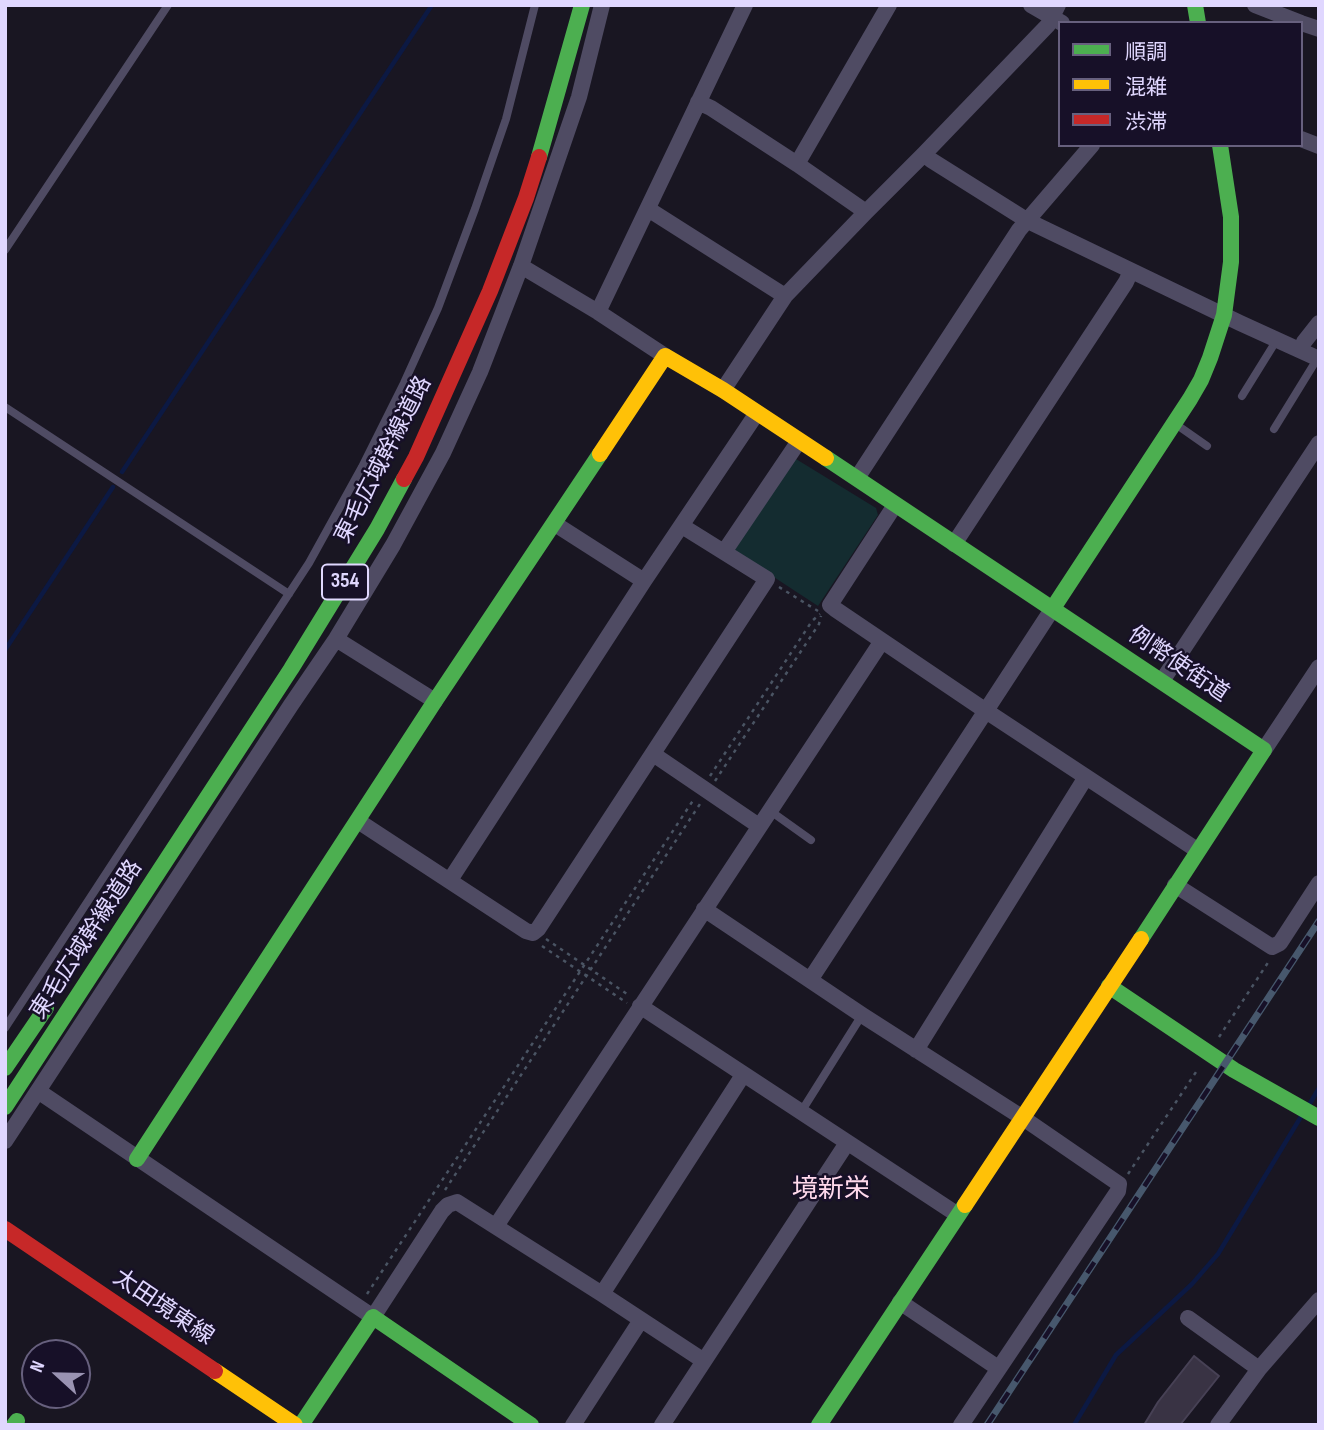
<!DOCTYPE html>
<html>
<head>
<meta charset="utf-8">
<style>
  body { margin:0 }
  #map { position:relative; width:1324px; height:1430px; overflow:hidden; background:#191622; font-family:"Sofia Sans Condensed","Noto Sans JP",sans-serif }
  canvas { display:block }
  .frame { position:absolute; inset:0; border:7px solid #e0d7ff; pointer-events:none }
  .legend { position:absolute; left:1058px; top:21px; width:245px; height:126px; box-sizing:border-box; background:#171028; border:2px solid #67607e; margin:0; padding:9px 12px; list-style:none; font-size:21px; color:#e0d7ff }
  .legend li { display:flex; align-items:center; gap:14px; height:35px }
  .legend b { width:35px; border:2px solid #67607e }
  .north { position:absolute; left:21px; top:1339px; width:70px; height:70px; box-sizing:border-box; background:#171028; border:2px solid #67607e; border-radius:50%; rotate:292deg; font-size:19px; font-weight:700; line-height:28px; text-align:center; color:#e0d7ff }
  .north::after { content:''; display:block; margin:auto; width:24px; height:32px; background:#9a93b2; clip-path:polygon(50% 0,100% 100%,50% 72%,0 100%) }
</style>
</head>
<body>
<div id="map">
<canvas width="1324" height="1430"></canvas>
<div class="frame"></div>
<ul class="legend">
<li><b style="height:9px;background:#4caf50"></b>順調</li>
<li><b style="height:9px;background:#ffc107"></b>混雑</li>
<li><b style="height:9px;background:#c62828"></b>渋滞</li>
</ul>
<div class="north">N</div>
</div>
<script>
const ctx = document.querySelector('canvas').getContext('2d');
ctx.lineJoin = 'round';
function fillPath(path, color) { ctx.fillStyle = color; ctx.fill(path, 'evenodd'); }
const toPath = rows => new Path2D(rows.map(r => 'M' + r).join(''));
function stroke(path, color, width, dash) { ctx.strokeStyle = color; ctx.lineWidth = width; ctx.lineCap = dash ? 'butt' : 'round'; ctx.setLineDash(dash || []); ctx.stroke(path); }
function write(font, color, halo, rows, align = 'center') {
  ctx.font = font + ' "Sofia Sans Condensed","Noto Sans JP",sans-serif'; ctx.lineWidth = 5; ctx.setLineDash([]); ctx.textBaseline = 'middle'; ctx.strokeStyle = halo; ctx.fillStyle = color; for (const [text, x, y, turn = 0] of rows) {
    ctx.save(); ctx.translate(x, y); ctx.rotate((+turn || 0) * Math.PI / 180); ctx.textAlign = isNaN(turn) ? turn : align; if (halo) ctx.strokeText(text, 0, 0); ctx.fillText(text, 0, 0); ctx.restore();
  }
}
fillPath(toPath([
  [796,459,876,508,878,515,818,606,734,551,734,546,792,460]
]), '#142c30');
stroke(toPath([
  [122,472,432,5],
  [5,650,113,487],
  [1309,1105,1319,1088],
  [1074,1425,1116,1355,1192,1284,1218,1254,1302,1115]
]), '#0c1943', 4.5);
const building = toPath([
  [1194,1356,1219,1376,1180,1425,1144,1425,1158,1402,1194,1356]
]);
fillPath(building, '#393344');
stroke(building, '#474155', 2);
stroke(toPath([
  [779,587,818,611],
  [710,776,812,621,820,614],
  [715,781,819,624,821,616],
  [546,939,630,996],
  [542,946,627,1003],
  [1219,1037,1269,961],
  [1128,1174,1198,1069],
  [445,1190,700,804],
  [367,1294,694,799]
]), '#4a5463', 2.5, [3.5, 5]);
stroke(toPath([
  [5,250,168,5],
  [1242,396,1273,346,1275,339],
  [5,407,289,594],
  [1177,425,1207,446],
  [1274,429,1314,364,1317,358],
  [769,810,811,840],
  [5,1028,309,563,362,467,404,383,438,308,475,209,506,119,535,5],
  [801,1112,862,1015]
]), '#4f4b63', 8);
stroke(toPath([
  [1031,5,1062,23],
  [1255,5,1301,23],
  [1301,23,1319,29],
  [698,102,711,108,797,164,866,212],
  [1301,139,1319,146],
  [924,154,931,160,1028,221,1240,323,1319,359],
  [797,164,889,5],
  [648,209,785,296],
  [521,266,598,312,665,356],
  [598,312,745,5],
  [1301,350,1304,342,1319,323],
  [723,390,785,296,866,212,924,154,1048,25,1058,5],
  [857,478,1019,230,1092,145],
  [895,505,830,605,835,609,986,711,1197,850],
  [555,524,644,581],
  [954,544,1126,282,1131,271],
  [724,552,799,441],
  [336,639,435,701],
  [1162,681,1319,443],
  [1264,750,1319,667],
  [653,754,759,826],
  [358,821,526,931,533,933,538,929,767,579,682,526],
  [450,880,644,581,757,413],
  [1175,885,1272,947,1280,943,1319,883],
  [704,909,862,1015,1023,1118,1119,1184,1118,1191,961,1425],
  [810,980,1053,608],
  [640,1006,958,1215],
  [916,1050,1086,777],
  [38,1091,373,1317,442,1211,448,1205,457,1202,602,1294,704,1361],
  [5,1141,291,705,336,639,393,545,443,453,480,372,521,266,579,97,602,5],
  [496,1226,882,641],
  [602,1294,743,1075],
  [900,1302,998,1368],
  [1188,1318,1259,1369],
  [573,1425,641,1320],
  [662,1425,847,1143],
  [1218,1425,1259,1369,1319,1300]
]), '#4f4b63', 16);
stroke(toPath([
  [1195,5,1198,23],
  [539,157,582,5],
  [826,458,1264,750,1141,939],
  [1053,608,1190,399,1201,380,1210,358,1224,315,1231,262,1231,217,1220,145],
  [1109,986,1234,1070,1319,1118],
  [5,1068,46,1008],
  [5,1107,291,669,377,529,404,479],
  [137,1159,435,701,600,454],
  [14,1425,17,1421],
  [301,1425,373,1317,531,1425],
  [819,1425,965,1205]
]), '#4caf50', 16);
stroke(toPath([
  [600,454,665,356,723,390,826,458],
  [965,1205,1141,939],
  [215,1371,295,1425]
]), '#ffc107', 16);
stroke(toPath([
  [404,479,416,457,490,291,526,198,539,157],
  [5,1229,215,1371]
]), '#c62828', 16);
const rail = toPath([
  [987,1425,1319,921]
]);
stroke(rail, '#47586d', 7);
stroke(rail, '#171028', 4.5, [13]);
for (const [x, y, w] of [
  [345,582,46]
]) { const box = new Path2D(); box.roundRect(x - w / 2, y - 17.5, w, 35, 5); ctx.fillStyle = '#171028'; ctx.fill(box); stroke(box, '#e0d7ff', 2); }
write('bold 21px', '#e0d7ff', null, [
  ["354",345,582]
]);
write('23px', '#e0d7ff', '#171028', [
  ["東毛広域幹線道路",384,460,-63],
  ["例幣使街道",1178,665,34],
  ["東毛広域幹線道路",87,940,-57],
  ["太田境東線",163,1308,34]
]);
write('26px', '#ffd9ec', '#171028', [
  ["境新栄",831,1190]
]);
</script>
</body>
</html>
